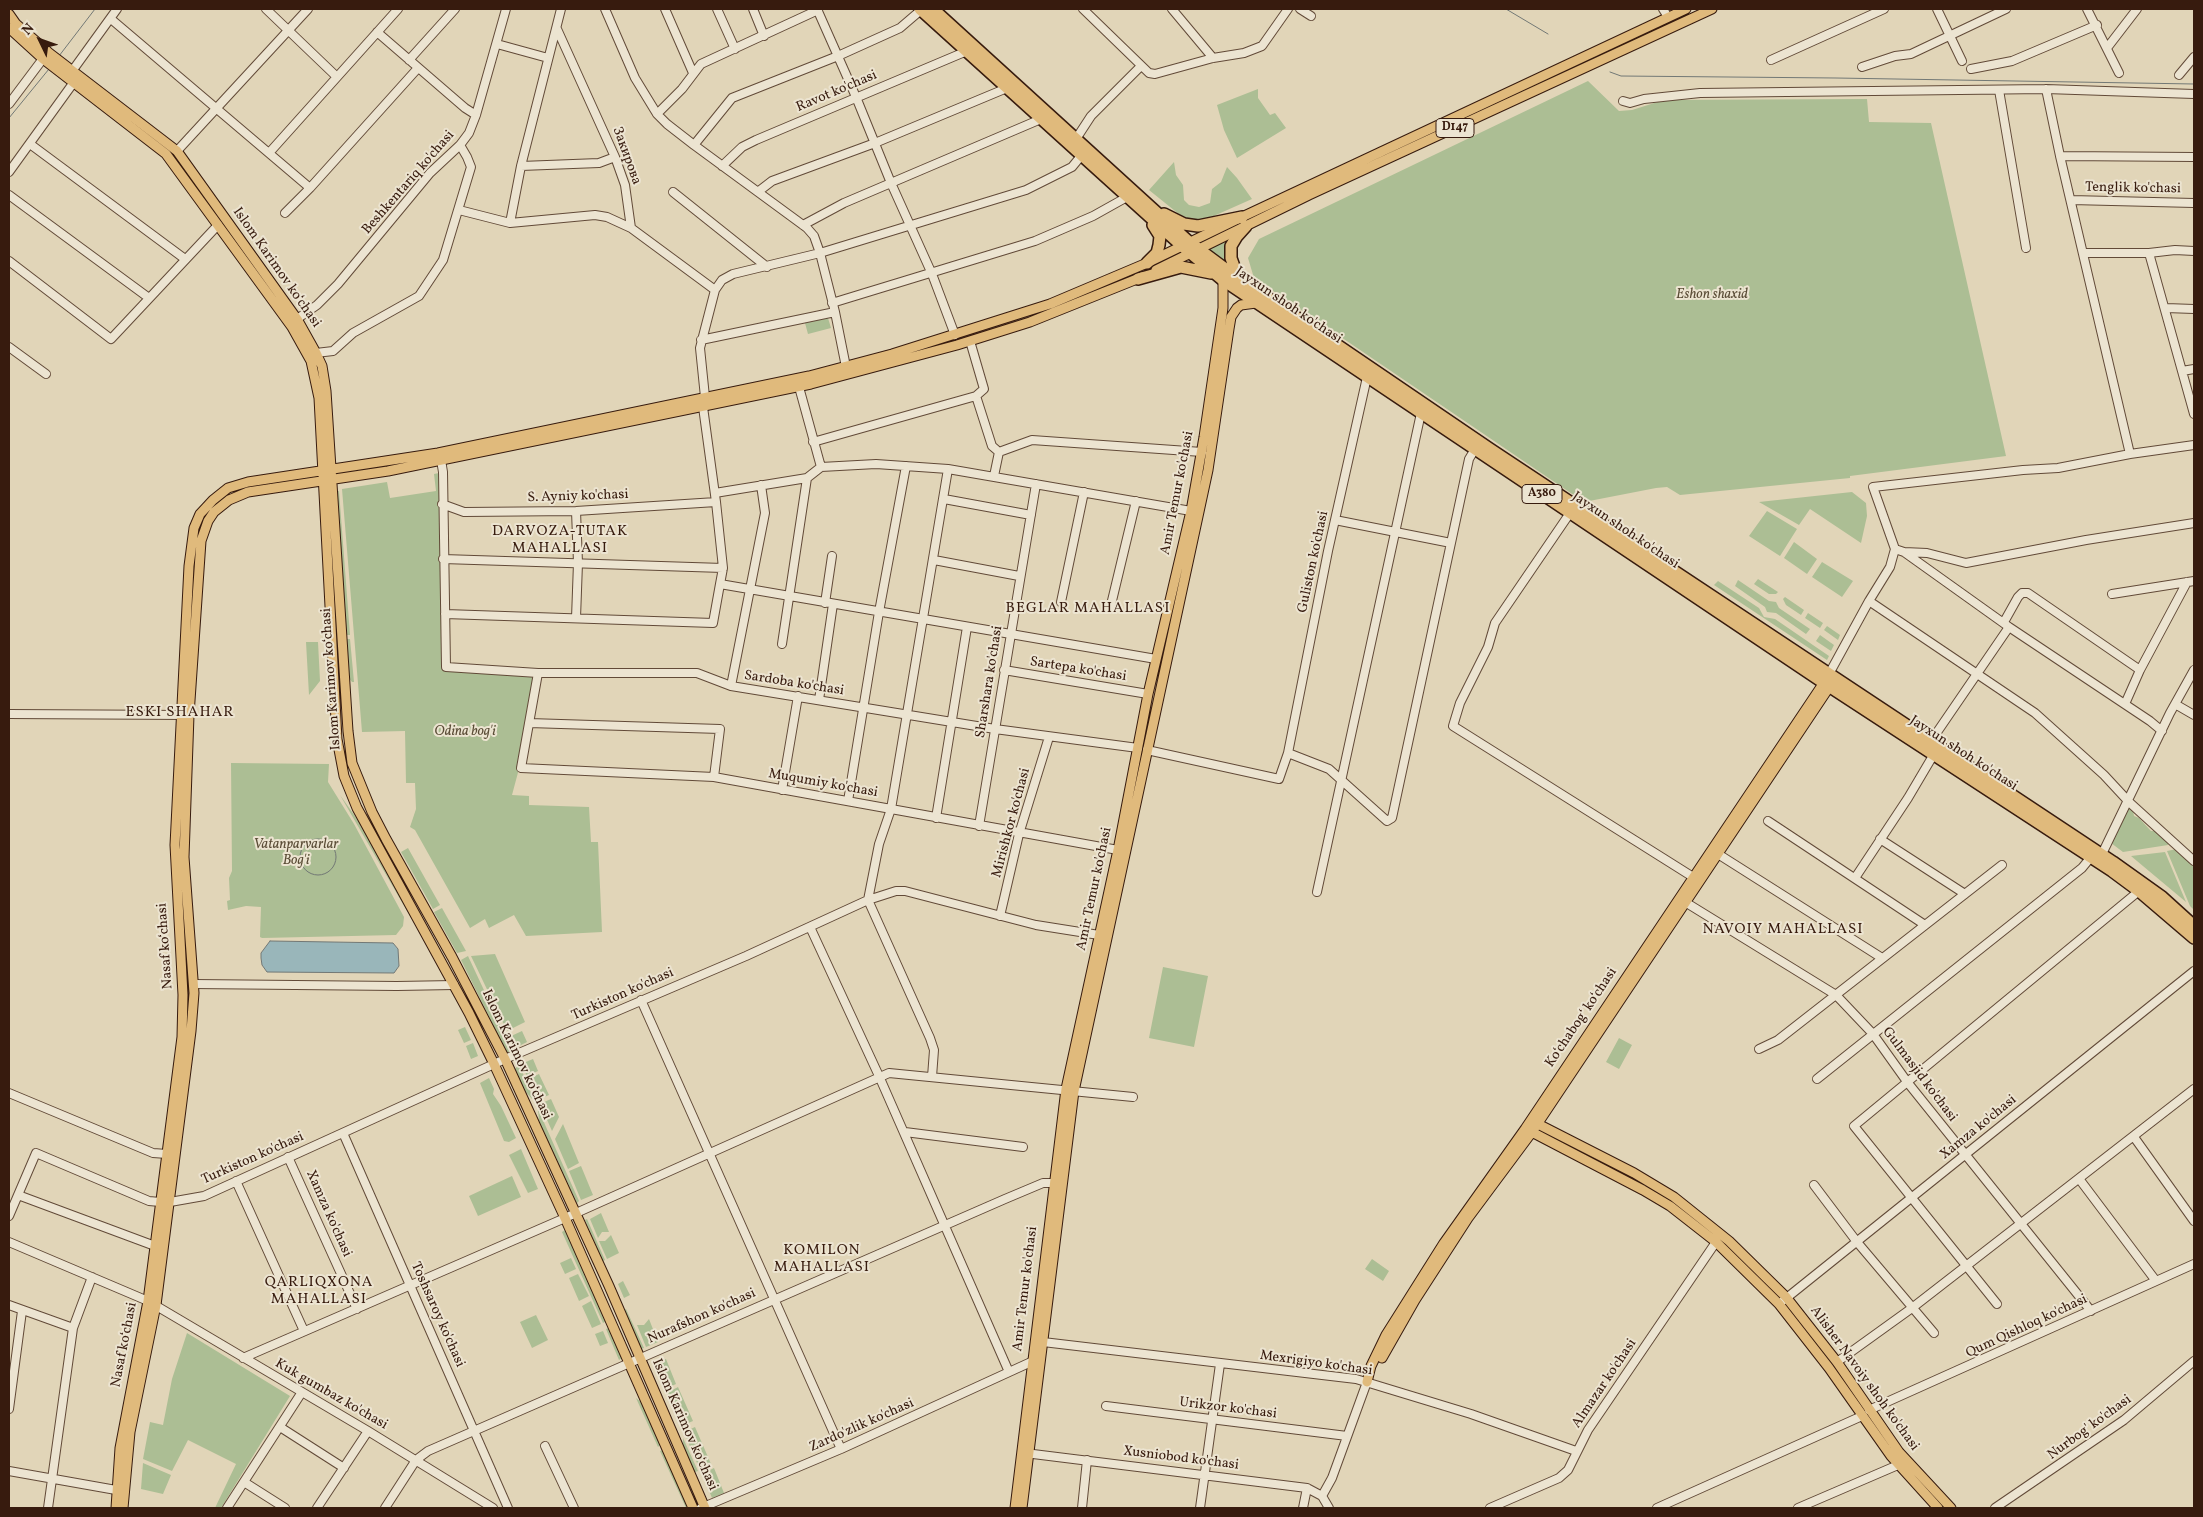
<!DOCTYPE html>
<html>
<head>
<meta charset="utf-8">
<style>
  body { margin:0 }
  #map { position:relative; width:2203px; height:1517px; overflow:hidden; background:#e1d5b8; font-family:Vollkorn,serif }
  canvas { display:block }
  .frame { position:absolute; inset:0; border:10px solid #371b0e; pointer-events:none }
  .north { position:absolute; left:15px; top:15px; width:50px; height:50px; -webkit-text-stroke:4px #ece4d1; paint-order:stroke; rotate:312deg; font-size:14px; font-weight:700; line-height:20px; text-align:center; color:#371b0e }
  .north::after { content:''; display:block; margin:auto; width:18px; height:22px; background:#371b0e; clip-path:polygon(50% 0,100% 100%,50% 72%,0 100%) }
</style>
</head>
<body>
<div id="map">
<canvas width="2203" height="1517"></canvas>
<div class="frame"></div>
<div class="north">N</div>
</div>
<script>
const ctx = document.querySelector('canvas').getContext('2d');
ctx.lineJoin = 'round';
function fillPath(path, color) { ctx.fillStyle = color; ctx.fill(path, 'evenodd'); }
const toPath = rows => new Path2D(rows.map(r => 'M' + r).join(''));
function stroke(path, color, width, dash) { ctx.strokeStyle = color; ctx.lineWidth = width; ctx.lineCap = dash ? 'butt' : 'round'; ctx.setLineDash(dash || []); ctx.stroke(path); }
function write(font, color, halo, rows, align = 'center') {
  ctx.font = font + ' Vollkorn,serif'; ctx.lineWidth = 4; ctx.setLineDash([]); ctx.textBaseline = 'middle'; ctx.strokeStyle = halo; ctx.fillStyle = color; for (const [text, x, y, turn = 0] of rows) {
    ctx.save(); ctx.translate(x, y); ctx.rotate((+turn || 0) * Math.PI / 180); ctx.textAlign = isNaN(turn) ? turn : align; if (halo) ctx.strokeText(text, 0, 0); ctx.fillText(text, 0, 0); ctx.restore();
  }
}
fillPath(toPath([
  [1588,81,1619,111,1632,110,1664,100,1867,99,1869,122,1931,123,2006,456,1850,476,1850,478,1680,495,1667,487,1656,488,1584,502,1254,278,1248,258,1259,239],
  [1258,89,1258,98,1270,115,1275,113,1286,128,1237,158,1224,130,1217,105],
  [1174,162,1176,175,1183,185,1184,200,1189,205,1199,207,1210,203,1212,189,1221,182,1227,167,1237,178,1252,199,1207,219,1190,219,1180,215,1149,190],
  [1229,239,1229,269,1206,250],
  [828,318,831,328,808,334,805,323],
  [439,473,444,669,536,677,520,765,512,795,529,796,529,805,589,807,591,842,598,842,602,932,526,936,514,915,489,928,485,919,470,928,415,830,410,827,416,809,415,783,406,783,405,731,362,732,342,489,387,482,390,498,436,491,434,474],
  [337,491,339,491,350,635,345,635],
  [1852,492,1866,503,1867,516,1861,543,1810,509,1799,525,1759,502],
  [1767,511,1797,529,1780,556,1749,536],
  [1794,542,1817,559,1807,574,1784,558],
  [1822,562,1853,581,1842,597,1812,577],
  [1758,579,1778,592,1776,594,1769,594,1754,584],
  [1738,580,1769,601,1776,602,1779,608,1810,629,1806,634,1776,613,1767,612,1765,607,1735,586],
  [1718,581,1759,608,1764,617,1775,619,1829,656,1827,660,1714,585],
  [1785,597,1804,610,1801,615,1786,605,1783,599],
  [1808,613,1823,623,1820,628,1805,618],
  [1827,626,1840,635,1838,640,1824,630],
  [1820,635,1834,645,1831,651,1816,641],
  [346,639,350,639,354,682,352,682,348,677],
  [306,642,318,642,320,681,309,695],
  [231,763,329,764,328,782,354,824,404,917,403,926,396,935,262,938,260,937,261,907,246,906,228,910,227,901,230,900,229,878,232,871],
  [340,795,362,826,412,914,411,918],
  [2130,808,2133,810,2134,816,2139,818,2151,831,2157,831,2169,841,2168,845,2123,852,2111,843,2127,810],
  [408,848,440,905,433,909,401,852],
  [2177,849,2189,859,2189,863,2194,867,2194,910,2190,906,2167,851],
  [2165,852,2186,902,2131,856],
  [442,908,466,951,457,953,434,912],
  [495,954,525,1022,507,1031,471,956],
  [468,956,512,1050,507,1053,461,960],
  [1163,967,1208,976,1194,1047,1149,1038],
  [465,1027,471,1040,464,1043,458,1030],
  [522,1031,527,1042,515,1048,509,1037],
  [1619,1038,1632,1045,1619,1069,1606,1062],
  [473,1043,478,1056,471,1059,466,1046],
  [533,1059,538,1071,527,1076,521,1064],
  [519,1064,533,1098,532,1099,524,1090,515,1069],
  [539,1074,549,1095,542,1098,535,1097,528,1079],
  [489,1078,494,1089,493,1094,501,1106,516,1138,509,1142,504,1141,480,1083],
  [551,1099,559,1117,552,1131,541,1106,542,1103],
  [538,1109,579,1201,577,1203,539,1121],
  [563,1124,579,1163,568,1169,555,1139],
  [521,1149,538,1189,528,1193,509,1155],
  [581,1166,593,1195,581,1200,569,1171],
  [512,1176,521,1197,478,1216,469,1196],
  [601,1213,609,1232,602,1232,598,1238,590,1219],
  [587,1219,605,1260,603,1261,585,1220],
  [565,1230,607,1321,603,1323,562,1232],
  [611,1235,619,1253,607,1259,599,1241,605,1241],
  [571,1258,576,1269,565,1274,560,1263],
  [1372,1259,1389,1271,1383,1281,1365,1269],
  [578,1274,589,1296,579,1301,569,1278],
  [623,1281,630,1295,624,1298,618,1284],
  [591,1301,601,1324,592,1328,582,1306],
  [626,1309,644,1348,641,1349,624,1310],
  [536,1315,548,1340,532,1348,520,1322],
  [649,1319,658,1342,646,1347,637,1325,644,1325],
  [609,1328,622,1358,619,1360,606,1329],
  [603,1331,608,1343,600,1346,595,1334],
  [187,1333,290,1396,221,1508,215,1508,236,1464,188,1440,172,1471,143,1459,150,1422,163,1425,172,1379],
  [666,1359,676,1384,665,1389,654,1364],
  [678,1387,693,1421,681,1426,667,1393],
  [636,1398,641,1402,660,1445,658,1447],
  [695,1427,711,1464,700,1470,684,1432],
  [683,1438,698,1471,695,1472,683,1445],
  [663,1450,687,1505,686,1508,660,1451],
  [143,1463,171,1475,163,1494,141,1489],
  [714,1468,724,1493,712,1498,702,1474]
]), '#acbe94');
const water = toPath([
  [270,941,393,943,398,949,399,966,394,973,267,972,262,965,261,958,261,953,270,941]
]);
fillPath(water, '#99b6ba');
stroke(water, '#727875', 1);
stroke(toPath([
  [1506,9,1548,34],
  [59,56,95,9],
  [1610,72,1621,76,1836,78,2194,84],
  [9,118,49,69],
  '300 857a18 18 0 1 1 36 0a18 18 0 1 1-36 0Z'
]), '#727875', 1);
const minor = toPath([
  [266,9,337,77],
  [605,9,635,78,657,114,667,124,694,145,807,228,814,236,820,253,835,312,846,367],
  [665,9,693,73],
  [717,9,735,49],
  [753,9,764,36],
  [817,9,856,97,891,183,932,274,955,335],
  [1083,9,1149,73,1155,74,1213,58,1244,53,1262,46,1288,9],
  [1172,9,1213,58],
  [1300,9,1311,16],
  [1663,9,1668,17],
  [1937,9,1962,61],
  [2087,9,2119,73],
  [111,19,310,188],
  [557,29,615,157,625,185,631,228,715,290],
  [377,32,465,108,476,115],
  [497,44,548,58],
  [2107,48,2137,9],
  [409,60,455,9],
  [1771,60,1884,9],
  [1862,67,1895,56,1911,54,2006,9],
  [1971,69,2012,61,2097,25],
  [70,74,117,9],
  [2179,75,2194,57],
  [2046,89,2060,156,2130,454],
  [1999,90,2026,248],
  [1623,101,1630,103,1644,99,1700,93,2046,89,2194,94],
  [9,104,45,56],
  [657,114,682,89,701,64,818,10],
  [1076,139,1091,116,1141,66],
  [30,144,185,259],
  [694,145,732,98,838,56,900,28,921,10],
  [177,151,308,9],
  [269,153,398,9],
  [2060,156,2194,157],
  [521,166,599,163,615,157],
  [722,166,742,147,756,140,967,51],
  [9,172,74,82],
  [759,191,772,181,875,143,1007,88],
  [673,192,767,267],
  [9,195,149,298],
  [2071,200,2194,203],
  [459,210,510,223,595,215,607,217,631,228],
  [285,213,310,188,418,68],
  [510,223,521,166,561,9],
  [803,225,844,203,1041,119],
  [2083,253,2149,253,2175,250,2194,251],
  [2149,253,2194,414],
  [9,261,111,339,218,225],
  [832,303,1035,241,1093,216,1127,197],
  [2166,308,2194,309],
  [297,319,317,305,338,284,430,173,460,145,469,133,476,115,506,9],
  [701,340,835,312],
  [970,341,984,389,976,396],
  [9,347,46,374],
  [316,353,333,351,353,333,419,296,443,260,471,167,467,157,460,145],
  [2182,371,2194,369],
  [799,387,821,467],
  [705,397,700,348,715,290,722,280,733,274,820,253,1026,190,1072,167,1081,156],
  [703,407,716,502,723,568,720,584,1156,659],
  [813,442,976,396,992,446,999,452],
  [441,460,443,472,446,667,538,673,697,673,731,686,995,729,1138,748],
  [994,476,999,452,1032,440,1202,452],
  [715,493,807,478,821,467,876,464,948,469,1191,511],
  [944,499,1031,515],
  [442,504,464,512,576,511,716,502],
  [576,511,578,563,576,618],
  [1570,513,1495,623,1488,647,1460,703,1453,726,1693,877],
  [1335,520,1451,543],
  [1904,552,1927,553,1966,563,2086,540,2194,523],
  [443,559,723,568],
  [934,560,1019,576],
  [2112,594,2194,581],
  [1869,601,2035,713,2104,775,2129,802,2194,861],
  [1061,602,1084,492],
  [825,603,832,556],
  [1110,609,1136,501],
  [445,614,713,623,720,584],
  [2004,622,2018,597,2022,593,2028,593,2140,670],
  [782,644,807,478],
  [1004,670,1148,694],
  [538,673,521,768,714,777,1118,850],
  [1829,674,1869,601,1890,567,1895,549],
  [731,686,765,513,761,485],
  [819,700,833,604],
  [2125,704,2140,670,2187,582],
  [2175,704,2194,715],
  [9,714,187,715],
  [529,723,720,729,714,777],
  [2162,731,2150,721,2009,627,1904,552,1895,549,1873,487,2023,470,2058,468,2130,454,2194,445],
  [1931,741,2009,627],
  [1147,750,1279,779,1288,753,1328,551,1367,377],
  [1288,753,1329,769,1387,821,1392,818,1469,459,1475,449],
  [782,790,798,696],
  [848,801,879,612,906,466],
  [936,818,967,627],
  [1768,821,1925,925],
  [979,826,1036,484],
  [1880,839,1965,894],
  [1718,854,1882,958],
  [2102,854,2170,713,2194,670],
  [1855,878,1908,798,1934,754],
  [1317,892,1421,413],
  [1685,902,1836,995,1873,1034,1908,1083,2091,1311],
  [1000,916,1019,834,1049,737],
  [810,927,879,1076,1009,1372],
  [193,984,397,986,454,985],
  [641,1000,841,1449],
  [1759,1049,1778,1040,2002,865],
  [932,1077,934,1050,930,1038,868,900,879,844,891,809,948,469],
  [1817,1079,2082,868,2091,857],
  [9,1093,153,1153,167,1154],
  [905,1132,1023,1147],
  [343,1133,508,1508],
  [2134,1137,2194,1221],
  [288,1157,357,1309],
  [2080,1180,2156,1281],
  [236,1181,304,1331],
  [1814,1185,1857,1242,1934,1333],
  [18,1195,155,1246],
  [170,1202,204,1196,505,1059,746,956,868,900,896,891,905,891,1036,925,1099,935],
  [9,1216,36,1153,149,1201,160,1202],
  [9,1242,148,1301,368,1431,493,1508],
  [1779,1304,2194,971],
  [1997,1304,1854,1126,2139,891],
  [9,1305,73,1328],
  [1043,1342,1356,1379,1471,1414,1576,1451],
  [243,1358,565,1218,889,1073,1133,1097],
  [1837,1362,1912,1308,2194,1089],
  [1106,1406,1347,1436],
  [9,1409,22,1311],
  [1869,1410,2194,1264],
  [280,1427,344,1468],
  [545,1446,574,1508],
  [1025,1453,1307,1488,1322,1496,1329,1508],
  [9,1471,116,1490],
  [244,1482,285,1508],
  [1322,1496,1332,1478,1367,1382],
  [48,1508,73,1328,92,1277],
  [227,1508,302,1392],
  [317,1508,368,1431],
  [385,1508,416,1460,428,1451,1005,1199,1043,1183,1054,1183],
  [701,1508,841,1449,1031,1362],
  [1082,1508,1087,1460],
  [1200,1508,1220,1364],
  [1303,1508,1307,1488],
  [1490,1508,1559,1478,1568,1470,1588,1430,1716,1242],
  [1657,1508,1862,1416],
  [1798,1508,1898,1465],
  [1995,1508,2124,1420,2194,1361]
]);
const major = toPath([
  [9,14,16,24,48,52,177,151,297,319,316,353,322,366,326,391,348,731,352,763,372,812,386,839,452,957,505,1059,609,1286,705,1508],
  [9,28,43,59,166,154,292,327,311,361,319,398,337,739,344,776,357,808,469,1013,494,1064,565,1218,693,1508],
  [1156,270,1309,195,1712,9],
  [1532,1121,1634,1173,1674,1197,1729,1241,1786,1297,1837,1362,1899,1452,1951,1508],
  [1528,1130,1643,1190,1670,1206,1716,1242,1779,1304,1829,1368,1891,1456,1938,1508],
  [1382,1358,1415,1300,1468,1218,1532,1132,1832,683],
  [1367,1382,1371,1366,1386,1335,1444,1243,1525,1129,1827,678],
  [116,1508,120,1448,148,1301,182,1037,183,995,175,845,189,566,194,528,200,514,213,500,228,488,248,482,438,453,809,376,892,354,1050,304,1147,263,1242,217,1686,9],
  [123,1508,130,1432,156,1305,191,1031,194,993,184,857,189,715,201,541,208,521,214,512,229,500,248,492,388,471,811,384,957,345,1030,322,1142,277],
  [1015,1508,1066,1089,1118,850,1148,694,1191,511,1204,437,1223,308,1223,280],
  [1022,1508,1074,1091,1208,470,1229,329,1231,317,1237,308,1241,305,1256,303]
]);
const highway = toPath([
  [920,9,1181,245,1223,280,1824,683,2112,871,2139,891,2194,938],
  [933,9,1189,242,1224,268,1490,449,2113,862,2162,897,2194,926],
  [1164,214,1184,224,1198,226,1242,217],
  [1147,263,1157,253,1159,245,1160,236,1153,225],
  [1242,278,1236,272,1231,258,1231,246,1237,236,1246,226],
  [1138,279,1181,267,1211,273]
]);
stroke(minor, '#624a38', 10);
stroke(major, '#371b0e', 11);
stroke(highway, '#371b0e', 14);
stroke(minor, '#ece4d1', 8);
stroke(major, '#e0ba7c', 9);
stroke(highway, '#e0ba7c', 11);
for (const [x, y, w] of [
  [1455,128,38],
  [1542,494,40]
]) { const box = new Path2D(); box.roundRect(x - w / 2, y - 9.5, w, 19, 4); ctx.fillStyle = '#ece4d1'; ctx.fill(box); stroke(box, '#371b0e', 1); }
write('bold 12px', '#371b0e', null, [
  ["D147",1455,128],
  ["A380",1542,494]
]);
write('14px', '#371b0e', '#ece4d1', [
  ["Ravot ko'chasi",837,92,-23],
  ["Закирова",626,156,70],
  ["Beshkentariq ko'chasi",409,183,-49],
  ["Tenglik ko'chasi",2133,189,1],
  ["Islom Karimov ko‘chasi",276,268,55],
  ["Jayxun shoh ko'chasi",1288,306,34],
  ["Amir Temur ko'chasi",1178,493,-79],
  ["S. Ayniy ko'chasi",578,497,-2],
  ["Jayxun shoh ko'chasi",1625,531,34],
  ["Guliston ko'chasi",1314,562,-78],
  ["Sartepa ko'chasi",1078,670,9],
  ["Islom Karimov ko‘chasi",332,679,-94],
  ["Sharshara ko'chasi",990,682,-81],
  ["Sardoba ko'chasi",794,684,9],
  ["Jayxun shoh ko'chasi",1963,754,33],
  ["Muqumiy ko'chasi",823,784,10],
  ["Mirishkor ko'chasi",1012,823,-75],
  ["Amir Temur ko'chasi",1095,889,-78],
  ["Nasaf ko‘chasi",166,946,-94],
  ["Turkiston ko'chasi",623,995,-24],
  ["Ko‘chabog‘ ko‘chasi",1582,1018,-56],
  ["Islom Karimov ko‘chasi",516,1055,64],
  ["Gulmasjid ko'chasi",1919,1075,53],
  ["Xamza ko'chasi",1979,1128,-39],
  ["Turkiston ko'chasi",253,1159,-24],
  ["Xamza ko'chasi",328,1214,66],
  ["Amir Temur ko'chasi",1026,1289,-83],
  ["Toshsaroy ko'chasi",437,1315,66],
  ["Nurafshon ko'chasi",702,1317,-24],
  ["Qum Qishloq ko'chasi",2027,1327,-25],
  ["Nasaf ko‘chasi",125,1345,-79],
  ["Mexrigiyo ko'chasi",1316,1364,8],
  ["Alisher Navoiy shoh ko'chasi",1864,1379,54],
  ["Almazar ko'chasi",1605,1384,-56],
  ["Kuk gumbaz ko'chasi",331,1395,30],
  ["Urikzor ko'chasi",1228,1409,7],
  ["Islom Karimov ko‘chasi",684,1425,66],
  ["Zardo'zlik ko'chasi",862,1426,-24],
  ["Nurbog' ko'chasi",2090,1428,-36],
  ["Xusniobod ko'chasi",1181,1459,7]
]);
write('italic 14px', '#5a4c36', '#ece4d1', [
  ["Eshon shaxid",1712,295],
  ["Odina bog'i",465,732],
  ["Vatanparvarlar",296,845],
  ["Bog'i",296,861]
]);
ctx.letterSpacing = '1px';
write('15px', '#371b0e', '#ece4d1', [
  ["DARVOZA-TUTAK",560,532],
  ["MAHALLASI",560,549],
  ["BEGLAR MAHALLASI",1088,609],
  ["ESKI SHAHAR",180,713],
  ["NAVOIY MAHALLASI",1783,930],
  ["KOMILON",822,1251],
  ["MAHALLASI",822,1268],
  ["QARLIQXONA",319,1283],
  ["MAHALLASI",319,1300]
]);
ctx.letterSpacing = '0px';
</script>
</body>
</html>
